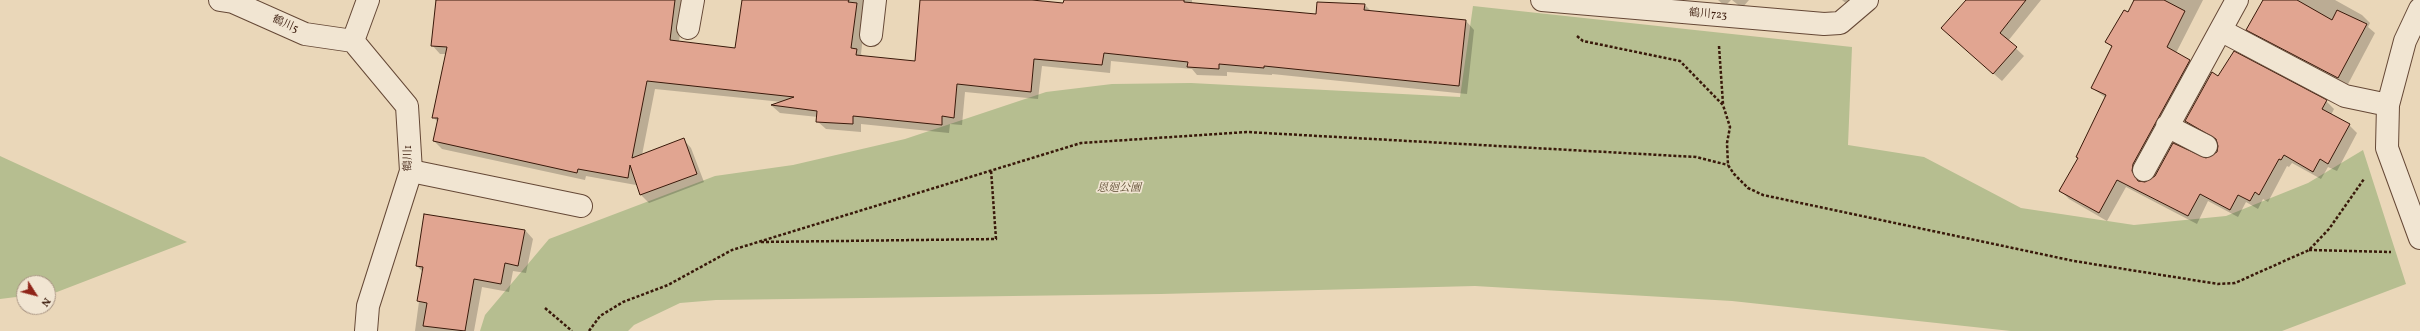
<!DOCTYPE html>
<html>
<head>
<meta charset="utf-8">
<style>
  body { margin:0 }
  #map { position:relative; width:2420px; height:331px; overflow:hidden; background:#ead7b9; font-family:Vollkorn,serif }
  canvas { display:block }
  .north { position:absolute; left:16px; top:275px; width:40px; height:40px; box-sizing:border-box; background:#f1e5d2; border:1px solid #a79382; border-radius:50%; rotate:126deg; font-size:11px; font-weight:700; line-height:16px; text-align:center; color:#39190a }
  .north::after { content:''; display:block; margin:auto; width:14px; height:18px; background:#8f2418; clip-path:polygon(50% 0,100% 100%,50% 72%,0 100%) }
</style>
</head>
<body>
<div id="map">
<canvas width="2420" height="331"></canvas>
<div class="north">N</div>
</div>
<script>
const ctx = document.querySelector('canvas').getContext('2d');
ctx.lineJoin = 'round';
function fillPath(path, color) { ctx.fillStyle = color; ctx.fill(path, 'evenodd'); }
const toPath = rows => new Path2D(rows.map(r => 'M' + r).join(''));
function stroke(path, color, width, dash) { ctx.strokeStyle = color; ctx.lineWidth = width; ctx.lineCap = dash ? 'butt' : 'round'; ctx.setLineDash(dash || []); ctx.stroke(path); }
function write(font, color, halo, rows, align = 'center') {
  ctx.font = font + ' Vollkorn,"Noto Serif JP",serif'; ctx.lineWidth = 3.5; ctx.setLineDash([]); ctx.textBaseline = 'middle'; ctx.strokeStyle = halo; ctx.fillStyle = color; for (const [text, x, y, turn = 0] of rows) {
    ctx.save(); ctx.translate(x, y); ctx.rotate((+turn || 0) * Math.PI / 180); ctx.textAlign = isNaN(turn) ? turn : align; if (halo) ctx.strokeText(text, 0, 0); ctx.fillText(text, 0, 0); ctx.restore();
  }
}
fillPath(toPath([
  [1473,6,1852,47,1848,145,1924,157,2021,208,2134,225,2226,216,2308,183,2363,150,2406,284,2282,331,2011,331,1732,301,1475,286,1161,294,716,300,680,303,634,325,628,331,480,331,485,315,549,239,715,176,793,165,905,139,1046,92,1112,84,1191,83,1460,97],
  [0,156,187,242,57,292,48,293,48,283,24,283,24,296,0,299]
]), '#b6be90');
fillPath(toPath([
  [436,0,684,0,679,42,736,49,743,0,867,0,861,54,864,57,916,62,921,0,1023,0,1064,4,1065,0,1192,0,1192,4,1317,15,1365,5,1372,12,1466,21,1474,30,1467,94,1272,74,1272,75,1227,72,1227,76,1197,75,1192,69,1111,61,1110,73,1042,66,1038,99,965,92,962,125,950,124,949,133,861,124,861,132,826,129,817,121,818,117,780,113,772,106,782,102,655,89,642,155,683,139,691,148,704,182,649,203,641,195,637,182,636,185,586,176,585,180,442,149,434,141,438,122,433,117,447,54,440,54,432,45],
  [1718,0,1731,0,1725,6],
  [1732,0,1749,0,1742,8],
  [1842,0,1849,0,1847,4],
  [1967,0,2041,0,2008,41,2024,56,2002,81,1951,37],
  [2135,0,2203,0,2176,53,2189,61,2197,69,2140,181,2144,184,2151,181,2173,144,2206,160,2218,153,2219,143,2194,129,2186,121,2219,77,2326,101,2334,109,2331,115,2349,125,2357,133,2337,171,2328,167,2321,179,2292,163,2289,167,2287,166,2268,202,2263,199,2258,209,2246,202,2238,217,2208,201,2197,224,2126,187,2107,221,2069,199,2061,191,2079,158,2106,98,2092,88,2112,47,2106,42,2128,13],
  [2264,0,2335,0,2362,15,2370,23,2368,27,2375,33,2347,86,2256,38,2247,30],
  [525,230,533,239,526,273,513,271,509,292,482,287,474,331,415,331,423,272,417,266]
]), '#0003');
const building = toPath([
  [436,0,675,0,670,40,735,48,742,0,849,0,848,2,857,3,851,48,857,49,856,55,915,61,920,0,1032,0,1063,3,1064,0,1184,0,1184,2,1316,14,1317,2,1365,4,1364,10,1466,20,1459,86,1264,66,1264,68,1219,64,1219,69,1187,67,1188,62,1104,53,1102,65,1034,59,1031,92,957,84,954,118,942,116,942,125,853,116,853,124,816,122,817,111,771,105,794,97,647,81,632,158,684,138,697,174,640,195,630,165,628,178,578,169,577,173,433,141,438,118,432,118,447,47,431,46,436,0],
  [1966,0,2026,0,2000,33,2017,47,1993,74,1941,28,1966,0],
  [2134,0,2164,0,2185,11,2167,47,2190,60,2133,164,2132,171,2138,181,2145,182,2155,176,2173,143,2206,158,2217,152,2218,146,2216,139,2185,121,2212,72,2218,76,2234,51,2327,100,2322,109,2350,124,2328,164,2320,159,2313,172,2284,155,2281,160,2279,159,2259,195,2255,192,2250,201,2238,195,2230,210,2200,194,2188,216,2117,180,2099,213,2059,191,2078,158,2076,157,2106,95,2091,88,2112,46,2105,42,2124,10,2128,12,2134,0],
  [2263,0,2297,0,2332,20,2337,10,2367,24,2338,78,2246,30,2263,0],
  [424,214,525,230,518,266,505,263,501,284,474,279,465,331,423,326,427,303,417,301,423,267,416,266,424,214]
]);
fillPath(building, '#e1a591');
stroke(building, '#39190a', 1);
const service = toPath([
  [688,28,693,0],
  [871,35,875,0],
  [2167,126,2206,146],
  [2144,170,2237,0],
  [411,171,581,206]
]);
const minor = toPath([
  [220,0,233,2,305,34,353,41],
  [1542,0,1824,24,1840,23,1867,0],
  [2420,9,2405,41,2388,105,2387,148,2420,238],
  [2222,31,2345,96,2388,105],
  [366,331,368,306,411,171,407,106,353,41,368,0]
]);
stroke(service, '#654836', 24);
stroke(minor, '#654836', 24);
stroke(toPath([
  [1577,36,1583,41,1680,61,1723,105,1730,127,1727,143,1728,165,1734,174,1748,188,1763,195,2074,261,2218,284,2235,283,2309,250,2329,229,2364,179],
  [1719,46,1723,104],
  [761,242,996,239,991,170],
  [2309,250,2391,252],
  [545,308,572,331],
  [589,331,600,316,623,302,668,285,732,250,1081,143,1247,132,1696,157,1728,165]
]), '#39190a', 2.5, [3, 2]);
stroke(service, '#f1e5d2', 22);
stroke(minor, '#f1e5d2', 22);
write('11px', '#39190a', '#f1e5d2', [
  ["鶴川723",1708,15,4],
  ["鶴川5",285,25,24],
  ["鶴川1",409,158,-90]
]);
write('italic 11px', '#5e4b32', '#f1e5d2', [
  ["恩廻公園",1119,189]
]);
</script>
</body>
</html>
